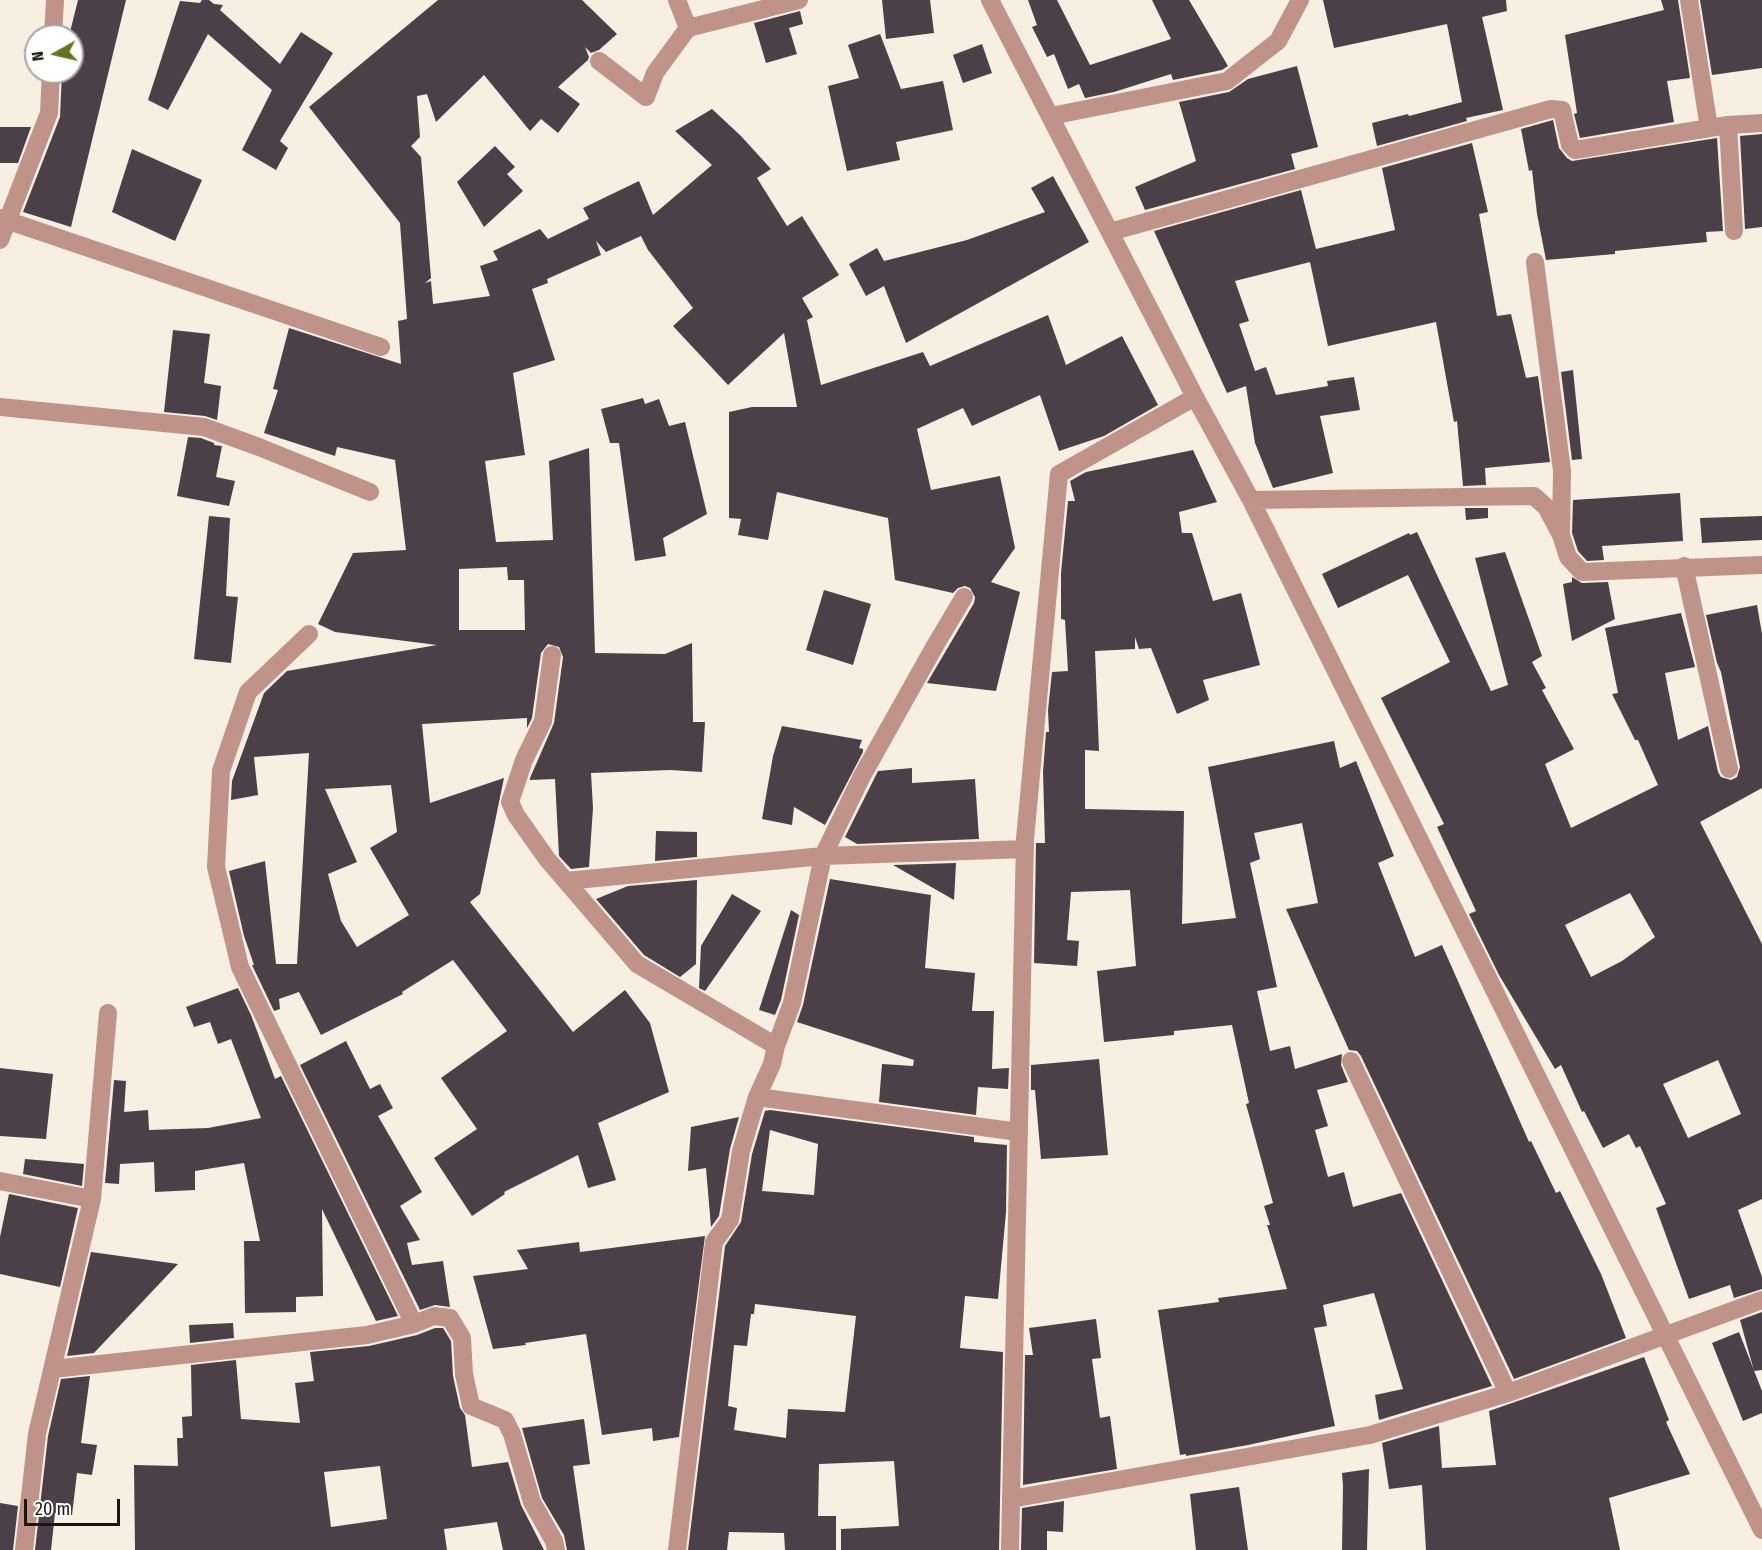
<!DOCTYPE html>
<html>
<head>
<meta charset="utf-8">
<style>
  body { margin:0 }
  #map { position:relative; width:1762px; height:1550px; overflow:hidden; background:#f6efe2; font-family:"Fira Sans Condensed",sans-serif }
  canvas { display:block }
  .north { position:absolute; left:24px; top:24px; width:60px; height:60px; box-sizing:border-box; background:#fff; border:2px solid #a3a2a0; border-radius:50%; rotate:262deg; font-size:16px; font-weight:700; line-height:24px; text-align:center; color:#191612 }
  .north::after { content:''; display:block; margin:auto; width:21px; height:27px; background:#637523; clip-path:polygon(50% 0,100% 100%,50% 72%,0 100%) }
  .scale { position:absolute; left:24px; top:1499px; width:96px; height:27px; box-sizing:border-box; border:3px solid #191612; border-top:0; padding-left:8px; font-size:18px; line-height:21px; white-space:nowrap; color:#191612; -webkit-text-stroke:4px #fff; paint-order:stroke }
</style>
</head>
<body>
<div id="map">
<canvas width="1762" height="1550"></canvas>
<div class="north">N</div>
<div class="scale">20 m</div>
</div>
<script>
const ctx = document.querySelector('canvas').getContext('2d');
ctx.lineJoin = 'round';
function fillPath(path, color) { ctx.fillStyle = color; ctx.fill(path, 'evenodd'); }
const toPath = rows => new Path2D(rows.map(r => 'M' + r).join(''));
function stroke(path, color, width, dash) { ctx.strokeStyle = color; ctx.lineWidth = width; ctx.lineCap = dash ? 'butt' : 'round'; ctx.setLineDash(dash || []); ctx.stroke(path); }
fillPath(toPath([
  [78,0,126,0,71,227,23,212,60,117,62,72,72,72,72,36,69,36],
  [202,0,209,0,214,4,223,5,220,10,280,64,301,32,333,53,280,141,288,148,276,170,242,150,272,90,208,34,168,110,148,100,180,1,200,3],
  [438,0,582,0,617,34,599,50,591,53,585,47,589,57,588,60,558,87,580,104,558,133,541,119,530,131,484,75,436,122,427,94,417,96,420,137,411,146,421,157,431,278,425,283,431,281,433,304,490,296,480,266,498,260,493,251,540,229,548,239,589,219,583,208,639,181,653,215,712,165,675,131,712,109,741,136,771,169,757,178,787,226,802,216,839,275,802,298,813,317,807,320,821,385,923,352,930,366,1048,315,1066,365,1122,336,1158,405,1104,436,1059,451,1040,395,972,426,963,408,917,429,931,490,1000,476,1015,548,991,582,1020,592,996,691,927,683,974,603,975,597,970,588,965,586,958,588,953,593,895,580,888,518,777,492,768,540,738,535,741,519,729,518,729,412,752,407,797,407,784,333,728,385,673,326,693,308,648,250,641,236,606,252,596,241,601,255,547,279,548,283,532,289,555,360,513,373,525,455,485,461,496,542,553,540,549,461,589,448,595,653,665,654,692,643,693,722,705,722,702,772,670,770,591,773,593,808,589,867,571,869,559,856,555,779,530,780,530,778,554,723,563,657,559,647,548,644,541,653,532,718,527,728,527,718,422,724,430,803,504,778,480,894,470,902,573,1032,625,990,650,1023,669,1092,598,1123,616,1180,588,1188,578,1155,504,1192,505,1194,472,1216,434,1158,477,1129,441,1078,507,1031,453,960,402,992,403,994,321,1035,299,992,279,999,280,1009,274,1011,252,965,254,965,244,936,229,871,265,861,276,964,297,964,309,753,254,757,258,795,231,800,232,781,264,693,287,671,437,645,335,632,318,624,353,553,406,550,395,460,337,447,335,456,264,433,278,390,273,389,289,328,401,364,398,321,407,319,400,223,309,107],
  [507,567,508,580,524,580,525,630,459,630,459,569],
  [391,785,397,832,370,848,409,915,357,947,341,921,328,874,357,862,325,789],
  [882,0,930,0,934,33,886,39],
  [1028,0,1057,0,1090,65,1171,39,1152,0,1189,0,1228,66,1222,70,1173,80,1171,74,1114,92,1085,98,1079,84,1068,89,1054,54,1047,57,1032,27,1037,25],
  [1323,0,1506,0,1507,11,1482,17,1503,110,1466,118,1467,121,1377,146,1372,123,1408,114,1409,116,1462,102,1447,24,1334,48],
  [1661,0,1678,0,1690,78,1667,81,1674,122,1580,138,1574,114,1577,113,1565,35,1664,10],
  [1700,0,1762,0,1762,68,1712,75],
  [800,11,803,24,789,28,797,54,766,63,754,23],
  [880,34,901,89,943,81,953,130,896,142,900,160,847,171,828,86,859,78,848,45],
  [982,44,992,73,963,83,953,55],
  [1297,66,1318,147,1291,154,1295,169,1145,210,1135,187,1196,161,1179,102,1229,92,1248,79],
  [1553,120,1559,148,1567,158,1572,161,1717,138,1723,231,1706,232,1707,242,1615,251,1615,254,1546,260,1537,214,1532,170,1529,171,1521,129],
  [0,127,31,127,18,163,0,163],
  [1762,134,1762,227,1745,229,1740,136],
  [1472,143,1488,212,1479,214,1497,316,1511,314,1526,378,1538,376,1550,462,1485,468,1486,485,1463,486,1457,421,1454,422,1436,322,1328,346,1310,262,1235,281,1249,321,1239,324,1255,371,1266,367,1276,395,1328,386,1327,381,1354,377,1360,410,1320,416,1333,473,1273,488,1255,443,1246,386,1227,393,1154,231,1301,190,1316,249,1395,230,1382,168],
  [495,146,515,167,507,174,523,191,484,227,457,182],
  [132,149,202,180,175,241,112,212],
  [1053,176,1089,242,906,343,884,286,866,296,849,264,877,248,884,261,967,240,1045,212,1031,188],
  [173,330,210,334,204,383,221,386,217,420,205,416,164,412],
  [1573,370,1582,459,1572,460,1561,372],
  [643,398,645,404,659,399,669,426,685,422,707,514,663,538,666,556,635,561,619,443,610,443,601,409],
  [188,437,201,438,214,443,214,445,222,446,216,477,235,481,229,506,177,496],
  [1193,450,1217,502,1179,512,1182,533,1192,533,1213,601,1241,593,1260,665,1203,680,1209,700,1177,714,1151,648,1139,649,1135,637,1135,649,1095,651,1099,751,1085,750,1085,809,1184,811,1182,924,1236,918,1208,767,1334,741,1340,768,1356,761,1394,856,1378,863,1415,957,1442,945,1529,1142,1531,1141,1556,1193,1560,1191,1601,1274,1626,1338,1514,1379,1361,1056,1357,1051,1349,1050,1286,909,1318,903,1302,823,1254,833,1260,859,1250,863,1277,987,1257,991,1270,1051,1290,1046,1295,1069,1342,1054,1341,1065,1348,1082,1317,1090,1328,1126,1315,1130,1328,1177,1344,1172,1353,1207,1401,1193,1492,1386,1379,1420,1375,1395,1403,1389,1374,1293,1323,1305,1327,1326,1314,1328,1335,1426,1248,1445,1186,1456,1186,1454,1180,1455,1158,1310,1219,1302,1218,1298,1287,1289,1267,1225,1270,1225,1264,1206,1273,1203,1246,1104,1249,1103,1232,1025,1174,1031,1174,1035,1104,1042,1097,971,1136,966,1130,890,1071,892,1067,940,1079,941,1077,966,1034,963,1036,843,1045,843,1043,772,1046,732,1049,732,1048,710,1052,672,1068,671,1065,620,1061,619,1061,573,1068,501,1075,501,1070,481,1086,472],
  [1680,493,1683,541,1602,546,1604,560,1587,561,1578,551,1572,533,1573,500],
  [1465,508,1488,508,1488,518,1466,520],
  [209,516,230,518,226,596,238,597,231,663,194,659],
  [1762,516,1762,540,1702,543,1700,518],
  [1417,532,1491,691,1508,685,1475,558,1505,552,1542,656,1532,662,1546,688,1542,690,1574,749,1545,764,1571,828,1658,785,1638,740,1635,740,1612,694,1618,693,1605,628,1681,613,1695,667,1665,673,1678,740,1708,726,1718,772,1721,777,1731,780,1737,777,1740,767,1721,672,1717,663,1706,615,1757,605,1762,634,1762,788,1700,822,1762,944,1762,1199,1738,1210,1762,1277,1762,1289,1734,1298,1730,1285,1689,1299,1656,1208,1666,1204,1640,1146,1636,1148,1629,1134,1603,1148,1584,1111,1582,1112,1561,1065,1555,1069,1499,975,1469,914,1476,911,1437,827,1444,824,1381,698,1450,662,1408,575,1338,608,1322,574,1409,533,1410,535],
  [1630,893,1655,937,1622,961,1591,977,1565,925],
  [1718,1060,1741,1114,1688,1138,1663,1084],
  [1572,577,1582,583,1608,582,1615,619,1572,641,1563,584,1572,582],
  [824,590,871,604,853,665,806,650],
  [782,726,862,740,859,748,863,749,863,752,825,825,794,807,792,825,762,819,773,756],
  [912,768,912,783,975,779,979,839,857,844,845,837,878,771],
  [656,831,697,832,697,857,655,861],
  [956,863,954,900,893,865],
  [830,879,931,895,925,968,975,973,972,1011,994,1011,992,1069,1009,1068,1008,1089,978,1087,976,1115,879,1102,882,1064,913,1066,914,1060,797,1022,803,1005],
  [697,880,696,964,680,977,644,955,596,899,628,886],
  [732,894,761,911,705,991,699,988,701,946],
  [791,910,799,915,781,1000,775,1015,759,1010],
  [238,988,251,1015,275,1079,281,1076,398,1316,376,1321,322,1209,323,1296,296,1297,296,1312,245,1313,244,1241,260,1241,244,1163,195,1171,195,1190,155,1192,154,1162,120,1164,119,1184,105,1183,114,1080,126,1081,124,1112,148,1110,149,1130,208,1128,261,1118,231,1039,218,1044,210,1022,194,1027,186,1007],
  [346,1041,370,1089,380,1084,393,1108,378,1116,422,1192,400,1206,420,1240,407,1243,412,1265,443,1261,450,1307,435,1305,420,1310,300,1065],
  [1099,1059,1108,1155,1041,1159,1035,1090,1031,1090,1031,1065],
  [0,1068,53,1074,46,1139,0,1136],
  [770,1110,974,1137,974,1142,1007,1145,1006,1212,998,1299,965,1296,960,1348,1003,1352,999,1550,841,1550,841,1529,899,1526,894,1461,819,1464,818,1516,836,1516,836,1550,785,1550,784,1533,729,1532,727,1550,688,1550,725,1246,741,1222,752,1154,765,1111],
  [770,1130,818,1144,814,1195,762,1191],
  [755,1304,856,1316,845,1412,788,1409,786,1438,734,1430,737,1408,728,1406,734,1345,747,1346,751,1314,754,1314],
  [739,1117,730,1149,719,1216,711,1227,706,1168,688,1171,691,1127],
  [25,1159,84,1164,82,1186,23,1174],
  [9,1194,78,1208,60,1287,0,1274,0,1237],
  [705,1236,679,1437,653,1441,652,1428,602,1435,586,1334,525,1343,526,1345,493,1349,473,1276,528,1269,517,1250,579,1242,580,1252],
  [91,1252,178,1264,94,1353,67,1356],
  [1762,1312,1762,1370,1754,1371,1740,1320],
  [1096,1319,1101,1358,1092,1359,1100,1418,1110,1416,1117,1469,1023,1485,1025,1355,1033,1355,1029,1328],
  [233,1323,234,1338,190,1343,189,1325],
  [435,1328,443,1328,451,1341,453,1376,460,1408,465,1415,472,1467,508,1462,521,1505,544,1550,503,1550,497,1522,444,1529,447,1550,135,1550,134,1465,178,1466,177,1438,183,1438,182,1417,192,1416,191,1365,236,1360,241,1419,300,1423,295,1383,314,1381,310,1352,369,1346,417,1335],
  [380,1466,387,1519,331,1527,324,1472],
  [1739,1332,1762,1391,1762,1413,1743,1421,1712,1343],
  [1644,1357,1669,1420,1666,1422,1690,1474,1609,1498,1620,1550,1426,1550,1422,1485,1389,1489,1382,1443,1439,1426,1442,1468,1496,1465,1489,1411],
  [90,1376,81,1443,97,1445,92,1475,77,1473,72,1515,48,1512,55,1513,51,1550,35,1550,48,1436,61,1379],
  [584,1419,590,1464,573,1466,585,1550,567,1550,564,1535,542,1498,522,1428],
  [1369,1469,1367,1550,1342,1550,1343,1486,1342,1473],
  [1239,1487,1248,1550,1196,1550,1190,1494],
  [1064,1501,1063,1532,1047,1531,1047,1550,1021,1550,1022,1508],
  [0,1503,18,1506,13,1550,0,1550]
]), '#4b4047');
stroke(toPath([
  [677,0,688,28],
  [990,0,1195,397,1251,500,1762,1530],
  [1689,0,1709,128],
  [53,36,55,0],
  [599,61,646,97,655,73,688,28,799,0],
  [1051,116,1227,81,1278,41,1300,0],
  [1728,125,1734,231],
  [0,218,381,347],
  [1110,232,1551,109,1562,110,1570,145,1575,150,1728,125,1762,123],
  [0,240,49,113,51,72],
  [1535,262,1562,471,1561,533],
  [0,407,204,427,259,447,370,492],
  [1251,500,1534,496,1546,507,1561,535,1568,557,1582,572,1762,565],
  [1684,566,1729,769],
  [309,634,248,692,221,771,216,867,240,967,414,1324],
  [552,655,543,721,524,760,510,802,516,815,547,859,637,964,776,1046],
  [566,881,823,856,1025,849],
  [1351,1061,1508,1393],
  [757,1097,1019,1132],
  [0,1181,92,1199],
  [53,1369,367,1335,414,1324,434,1316,450,1318,462,1338,464,1374,471,1406,505,1420,512,1434,532,1502,554,1541,556,1550],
  [1011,1499,1370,1435,1508,1393,1762,1300],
  [24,1550,37,1434,92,1199,108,1013],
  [677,1550,714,1242,730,1220,741,1151,757,1097,772,1064,776,1046,792,1003,823,856,862,776,936,644,964,597],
  [1010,1550,1025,839,1059,474,1195,397]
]), '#bf9389', 18);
</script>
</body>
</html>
